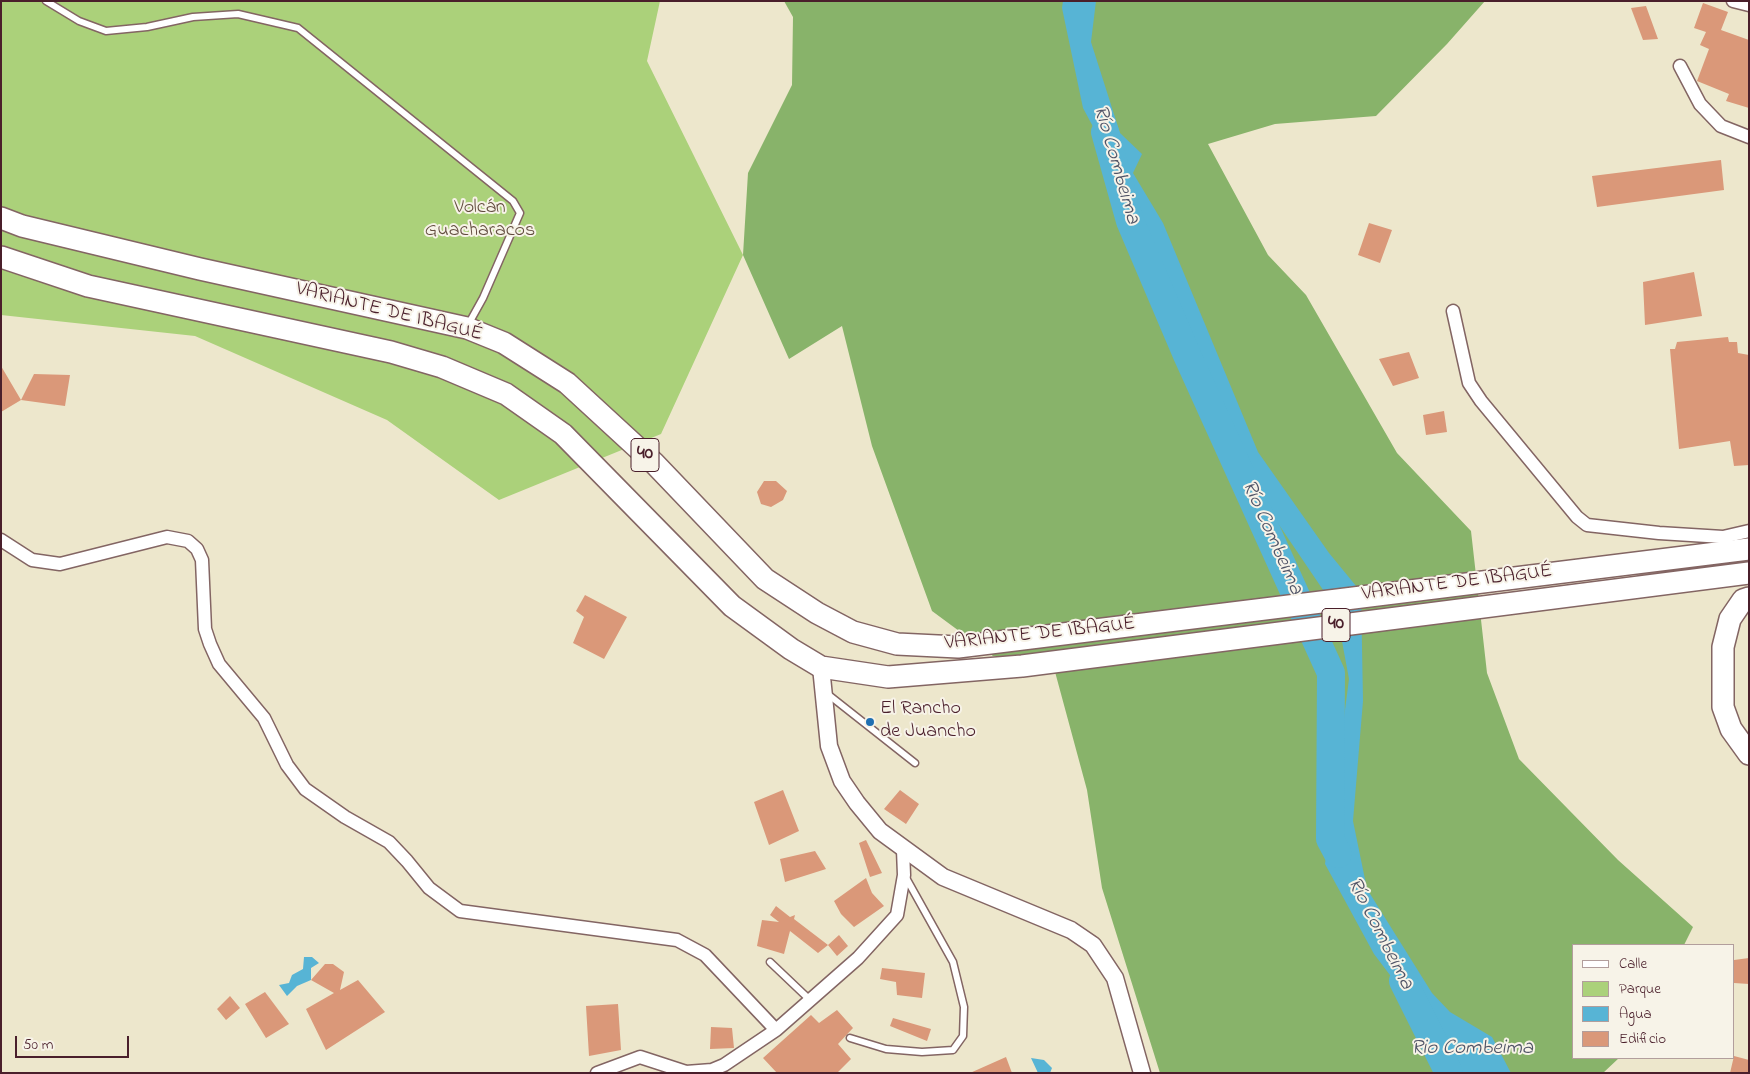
<!DOCTYPE html>
<html>
<head>
<meta charset="utf-8">
<style>
  body { margin:0 }
  #map { position:relative; width:1750px; height:1074px; overflow:hidden; background:#ede7cc; font-family:"Indie Flower",sans-serif }
  canvas { display:block }
  .frame { position:absolute; inset:0; border:2px solid #4a1f2b; pointer-events:none }
  .legend { position:absolute; left:1572px; top:944px; width:162px; height:115px; box-sizing:border-box; background:#f7f3e8; border:1px solid #b29e9c; margin:0; padding:6px 9px; list-style:none; font-size:15px; color:#4a1f2b }
  .legend li { display:flex; align-items:center; gap:10px; height:25px }
  .legend b { width:25px; border:1px solid #b29e9c }
  .scale { position:absolute; left:15px; top:1036px; width:114px; height:22px; box-sizing:border-box; border:2px solid #4a1f2b; border-top:0; padding-left:6px; font-size:15px; line-height:18px; white-space:nowrap; color:#4a1f2b; -webkit-text-stroke:4px #f7f3e8; paint-order:stroke }
</style>
</head>
<body>
<div id="map">
<canvas width="1750" height="1074"></canvas>
<div class="frame"></div>
<ul class="legend">
<li><b style="height:6px;background:#fff"></b>Calle</li>
<li><b style="height:14px;background:#abd17a"></b>Parque</li>
<li><b style="height:14px;background:#57b4d5"></b>Agua</li>
<li><b style="height:14px;background:#da9879"></b>Edificio</li>
</ul>
<div class="scale">50 m</div>
</div>
<script>
const ctx = document.querySelector('canvas').getContext('2d');
ctx.lineJoin = 'round';
function fillPath(path, color) { ctx.fillStyle = color; ctx.fill(path, 'evenodd'); }
const toPath = rows => new Path2D(rows.map(r => 'M' + r).join(''));
function stroke(path, color, width, dash) { ctx.strokeStyle = color; ctx.lineWidth = width; ctx.lineCap = dash ? 'butt' : 'round'; ctx.setLineDash(dash || []); ctx.stroke(path); }
function write(font, color, halo, rows, align = 'center') {
  ctx.font = font + ' "Indie Flower",sans-serif'; ctx.lineWidth = 4; ctx.setLineDash([]); ctx.textBaseline = 'middle'; ctx.strokeStyle = halo; ctx.fillStyle = color; for (const [text, x, y, turn = 0] of rows) {
    ctx.save(); ctx.translate(x, y); ctx.rotate((+turn || 0) * Math.PI / 180); ctx.textAlign = isNaN(turn) ? turn : align; if (halo) ctx.strokeText(text, 0, 0); ctx.fillText(text, 0, 0); ctx.restore();
  }
}
fillPath(toPath([
  [1,1,660,1,647,61,743,255,661,434,499,500,387,420,195,336,1,315]
]), '#abd17a');
fillPath(toPath([
  [784,1,1485,1,1447,44,1376,116,1275,124,1208,144,1268,255,1306,295,1397,453,1471,531,1487,673,1519,759,1618,860,1693,927,1684,945,1574,945,1574,1058,1619,1058,1603,1073,1160,1073,1102,888,1087,790,1051,657,993,656,932,611,872,446,842,326,789,359,743,255,748,173,792,85,793,17]
]), '#88b36a');
fillPath(toPath([
  [1063,1,1096,1,1091,42,1120,133,1142,154,1133,173,1163,223,1258,452,1329,553,1361,592,1363,701,1353,821,1367,889,1432,993,1450,1012,1492,1037,1511,1073,1460,1073,1443,1045,1374,954,1325,864,1349,679,1336,609,1277,522,1225,414,1178,301,1135,205,1083,108,1062,8],
  [304,957,312,957,319,963,311,968,311,980,297,986,287,996,279,985,289,983,292,975,303,969],
  [1031,1058,1044,1060,1052,1068,1050,1073,1038,1073]
]), '#57b4d5');
stroke(toPath([
  [1105,132,1130,221,1187,355,1331,673,1330,839,1338,854],
  [1403,981,1449,1073]
]), '#57b4d5', 28);
fillPath(toPath([
  [1703,3,1728,12,1721,30,1749,40,1749,108,1726,101,1729,94,1697,81,1709,49,1700,45,1706,32,1694,28],
  [1646,6,1658,39,1643,40,1631,8],
  [1721,160,1724,190,1597,207,1592,176],
  [1369,223,1392,230,1380,263,1358,255],
  [1694,272,1702,316,1645,325,1643,282],
  [1728,337,1729,342,1737,342,1738,353,1749,355,1749,465,1734,466,1730,441,1679,449,1670,349,1675,349,1677,342],
  [1409,352,1419,378,1393,386,1379,359],
  [1,366,21,400,1,412],
  [34,374,70,375,65,406,21,400],
  [1444,411,1447,432,1426,435,1423,415],
  [764,481,776,481,787,491,783,500,771,507,761,504,757,492],
  [585,595,627,617,604,659,573,643,584,617,576,611],
  [783,790,799,831,769,845,754,802],
  [900,790,919,804,906,824,884,809],
  [866,840,882,873,870,877,859,843],
  [815,851,826,869,785,882,780,859],
  [866,878,872,893,884,906,854,927,841,914,834,901],
  [776,906,790,917,795,915,794,919,828,945,818,953,790,931,784,954,757,946,762,920,779,922,770,915],
  [839,935,848,946,837,956,828,945],
  [1749,958,1749,984,1734,983,1734,960],
  [325,964,333,964,344,972,340,990,358,980,385,1012,326,1050,306,1009,334,993,311,980],
  [882,968,925,973,922,998,897,995,896,982,880,979],
  [265,992,289,1024,266,1038,245,1004],
  [230,996,240,1008,226,1020,217,1009],
  [618,1004,621,1050,589,1056,586,1006],
  [837,1010,853,1028,838,1044,851,1059,837,1073,777,1073,763,1058,811,1015,819,1023],
  [893,1018,931,1029,927,1041,890,1026],
  [711,1027,732,1028,734,1048,710,1049],
  [1734,1056,1749,1060,1749,1073,1730,1073],
  [1006,1057,1012,1073,970,1073]
]), '#da9879');
const service = toPath([
  [46,1,79,21,106,31,147,27,193,17,238,14,298,28,513,201,520,213,483,298,468,325],
  [825,692,915,763],
  [770,962,810,1000],
  [850,1038,886,1049,922,1052,953,1050,963,1036,964,1007,953,962,905,876]
]);
const minor = toPath([
  [1733,1,1749,5],
  [1680,66,1700,104,1721,126,1749,137],
  [1453,311,1469,383,1481,401,1577,517,1587,525,1659,533,1723,537,1749,531],
  [1,540,32,560,60,564,167,537,188,541,197,549,202,560,205,629,210,644,219,664,264,718,287,765,305,789,345,817,389,842,407,861,429,888,460,911,677,940,705,955,776,1030],
  [597,1073,640,1057,686,1072,712,1070,724,1065,776,1030,858,958,897,915,904,875,903,850]
]);
const tertiary = toPath([
  [821,667,829,746,842,781,857,803,880,831,943,877,1071,930,1093,945,1115,978,1142,1073]
]);
const trunk = toPath([
  [1,218,22,226,200,269,467,328,504,343,567,383,654,463,765,579,817,613,853,632,897,644,958,647,1749,549],
  [1,257,88,286,391,352,442,367,506,394,563,434,732,606,791,649,821,667,888,677,1022,666,1749,573],
  [1749,598,1743,600,1730,619,1723,647,1723,707,1731,729,1749,754]
]);
stroke(service, '#836563', 9);
stroke(minor, '#836563', 15);
stroke(tertiary, '#836563', 19);
stroke(trunk, '#836563', 24);
stroke(service, '#fff', 6);
stroke(minor, '#fff', 12);
stroke(tertiary, '#fff', 16);
stroke(trunk, '#fff', 21);
for (const [x, y, r, color] of [
  [870,722,5,"#1f6fb2"]
]) { const dot = new Path2D(); dot.arc(x, y, r, 0, 2 * Math.PI); ctx.fillStyle = color; ctx.fill(dot); stroke(dot, '#f7f3e8', 2); }
for (const [x, y, w] of [
  [645,455,28],
  [1336,625,28]
]) { const box = new Path2D(); box.roundRect(x - w / 2, y - 16.5, w, 33, 4); ctx.fillStyle = '#f7f3e8'; ctx.fill(box); stroke(box, '#4a1f2b', 1); }
write('bold 19px', '#4a1f2b', null, [
  ["40",645,455],
  ["40",1336,625]
]);
write('20px', '#624c3f', '#f7f3e8', [
  ["Volcán",480,209],
  ["Guacharacos",480,232]
]);
write('20px', '#4a1f2b', '#f7f3e8', [
  ["VARIANTE DE IBAGUÉ",389,313,14],
  ["VARIANTE DE IBAGUÉ",1457,584,-7],
  ["VARIANTE DE IBAGUÉ",1040,635,-6]
]);
write('20px', '#4a1f2b', '#f7f3e8', [
  ["El Rancho",880,710],
  ["de Juancho",880,733]
], 'left');
write('italic 21px', '#4f5366', '#f7f3e8', [
  ["Río Combeima",1115,165,74],
  ["Río Combeima",1271,538,66],
  ["Río Combeima",1379,934,63],
  ["Rio Combeima",1472,1050]
]);
</script>
</body>
</html>
